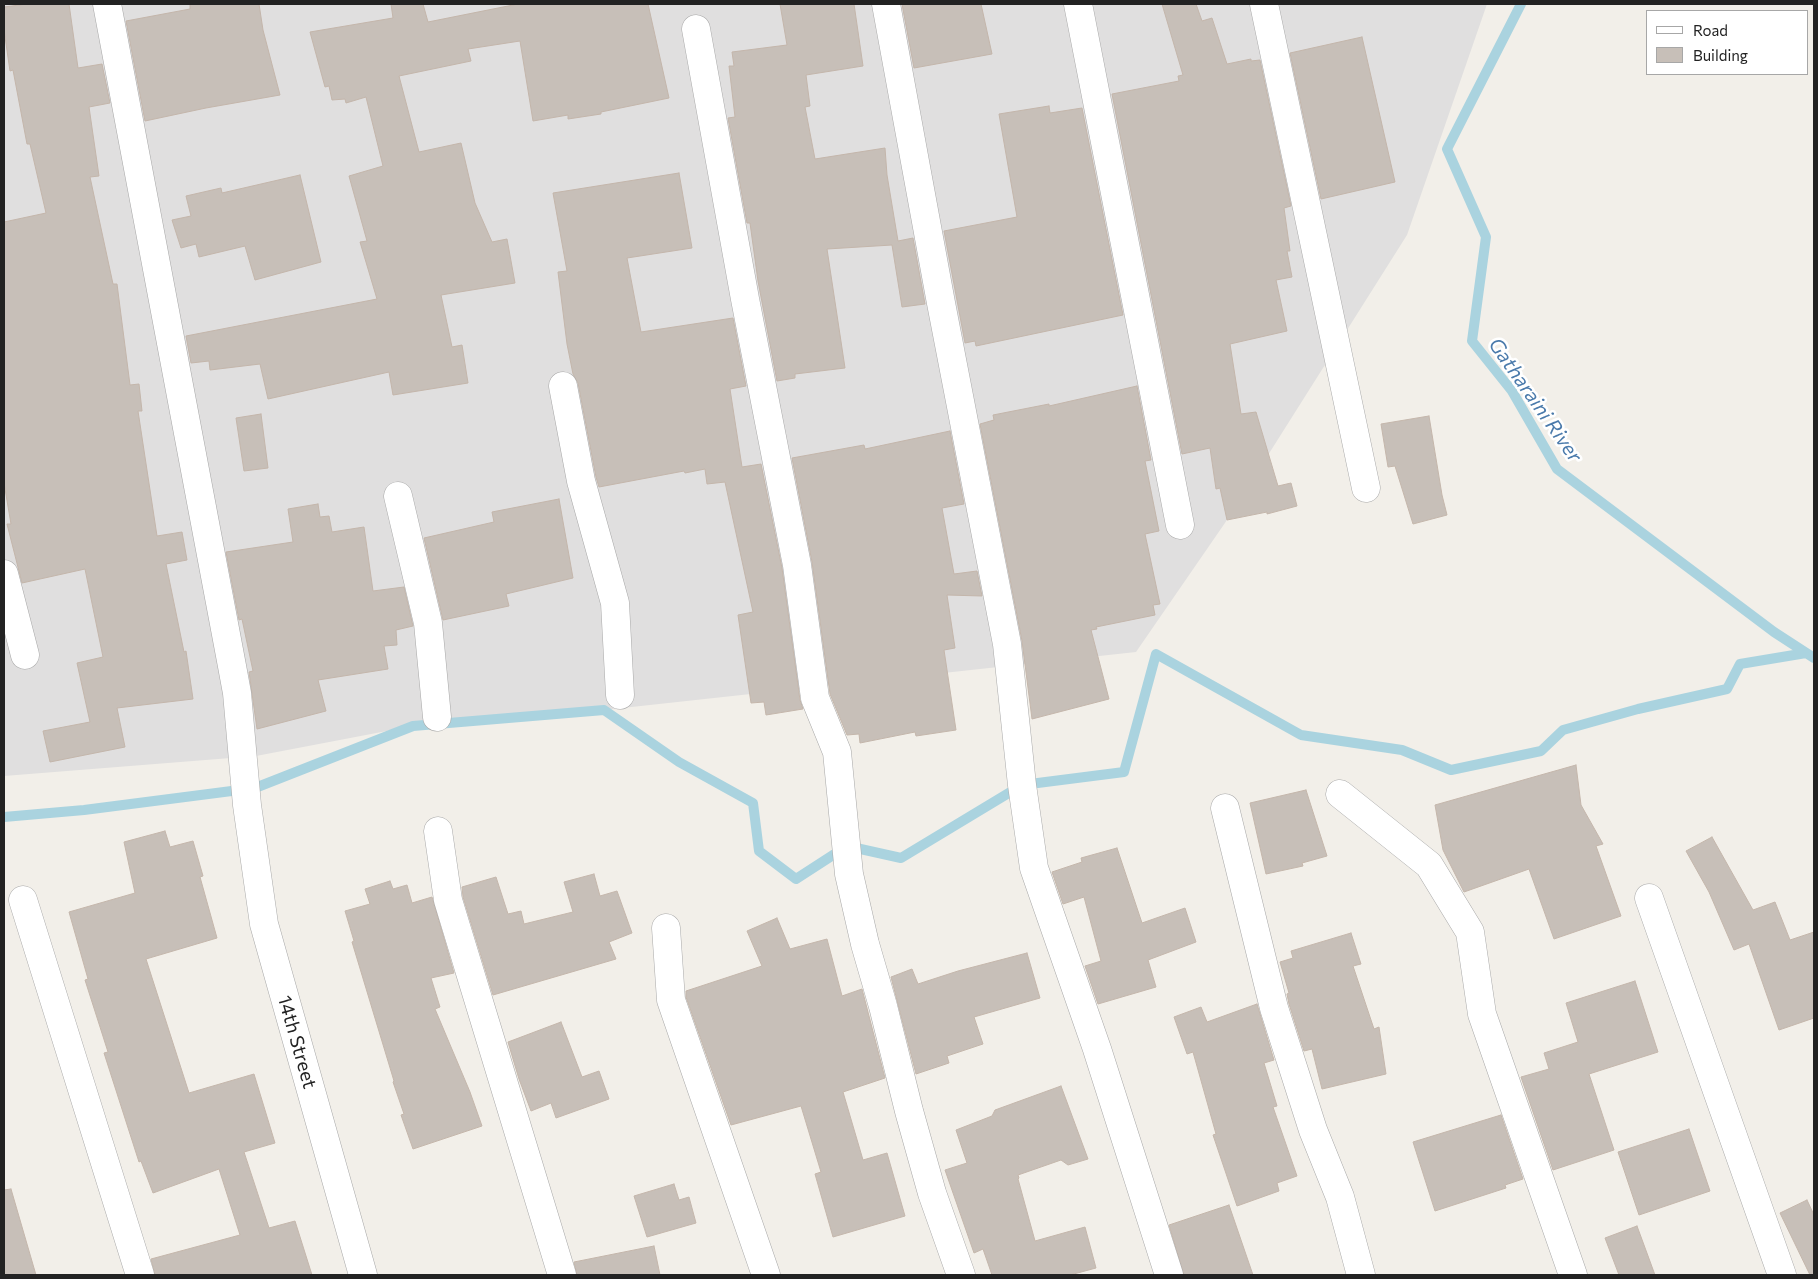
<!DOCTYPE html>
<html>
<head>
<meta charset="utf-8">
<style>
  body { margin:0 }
  #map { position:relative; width:1818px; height:1279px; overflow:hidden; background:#f2efe9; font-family:Commissioner,sans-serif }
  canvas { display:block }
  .frame { position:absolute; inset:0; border:5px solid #222; pointer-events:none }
  .legend { position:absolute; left:1646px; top:10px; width:162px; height:65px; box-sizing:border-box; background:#fff; border:1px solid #a7a7a7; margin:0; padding:6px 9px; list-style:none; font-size:15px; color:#222 }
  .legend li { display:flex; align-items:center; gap:10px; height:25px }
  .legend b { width:25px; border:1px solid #a7a7a7 }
</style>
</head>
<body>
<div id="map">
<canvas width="1818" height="1279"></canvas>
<div class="frame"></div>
<ul class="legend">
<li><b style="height:6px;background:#fff"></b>Road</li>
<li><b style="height:14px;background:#c7bfb8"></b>Building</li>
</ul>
</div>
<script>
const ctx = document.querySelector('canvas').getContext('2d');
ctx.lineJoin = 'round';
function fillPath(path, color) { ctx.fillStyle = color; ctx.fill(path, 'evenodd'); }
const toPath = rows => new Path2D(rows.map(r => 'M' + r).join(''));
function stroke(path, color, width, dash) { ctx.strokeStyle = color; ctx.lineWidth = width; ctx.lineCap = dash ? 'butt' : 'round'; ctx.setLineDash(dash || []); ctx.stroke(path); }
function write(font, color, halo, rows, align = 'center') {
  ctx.font = font + ' Commissioner,sans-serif'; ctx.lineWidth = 5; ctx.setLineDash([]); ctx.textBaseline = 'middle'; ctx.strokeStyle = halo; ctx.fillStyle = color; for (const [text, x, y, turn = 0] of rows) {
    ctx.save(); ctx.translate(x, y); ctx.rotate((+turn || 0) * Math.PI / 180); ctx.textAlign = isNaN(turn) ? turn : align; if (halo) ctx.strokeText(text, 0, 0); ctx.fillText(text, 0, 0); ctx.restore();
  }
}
fillPath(toPath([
  [4,4,1487,4,1407,235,1227,520,1136,652,604,710,413,726,256,756,4,776]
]), '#e0dfdf');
stroke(toPath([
  [1521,4,1447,149,1486,237,1472,341,1512,391,1557,469,1774,632,1814,658],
  [4,817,84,810,255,788,413,726,604,710,679,762,753,803,759,851,796,879,847,846,901,858,1022,785,1124,772,1156,654,1301,735,1402,750,1451,770,1541,751,1563,730,1638,709,1727,689,1740,664,1806,653]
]), '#aad3df', 10);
const building = toPath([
  [27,4,69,4,78,68,102,64,110,103,89,107,99,176,90,177,113,284,117,284,130,385,139,384,142,411,138,411,157,536,182,532,187,560,166,564,184,652,186,651,193,699,117,708,125,747,50,762,43,731,90,722,77,663,103,657,85,569,22,583,7,524,11,524,4,483,4,222,46,213,30,144,27,144,13,70,10,71,4,30,4,7,27,4],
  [190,4,259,4,263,30,280,95,206,108,145,121,126,21,190,9,190,4],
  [391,4,423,4,428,22,518,4,648,4,669,98,601,112,601,114,568,119,568,115,533,121,520,41,468,49,471,61,399,76,419,152,461,143,475,203,492,242,507,239,515,283,441,295,452,347,462,345,468,383,393,395,389,372,268,399,260,364,210,370,209,361,191,363,186,336,377,299,360,242,367,241,349,176,383,166,366,97,346,103,345,99,332,100,329,86,325,87,310,32,393,18,391,4],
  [780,4,854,4,863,66,806,75,810,106,805,107,815,159,885,148,887,175,898,241,913,238,925,304,902,307,892,245,827,249,845,368,795,374,795,378,777,381,758,281,750,223,747,223,728,118,735,117,729,66,734,66,732,52,787,45,780,4],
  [902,4,981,4,992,54,914,68,902,4],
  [1162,4,1196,4,1202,21,1212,18,1227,64,1251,59,1251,61,1260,60,1291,206,1284,208,1290,251,1287,251,1292,277,1276,280,1287,331,1230,344,1241,414,1256,412,1278,486,1291,483,1297,506,1267,514,1267,512,1227,520,1220,488,1216,489,1210,448,1182,454,1112,94,1179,81,1178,76,1183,75,1162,4],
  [1362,37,1395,182,1321,199,1290,53,1362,37],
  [1049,106,1050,113,1082,108,1123,315,976,346,975,341,965,343,944,231,1017,217,999,114,1049,106],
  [679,173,692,248,627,258,641,332,733,318,746,386,730,389,742,467,761,464,782,568,800,700,803,709,766,715,764,702,751,703,738,615,753,612,725,482,707,484,705,469,685,473,684,471,599,487,596,477,578,383,573,374,567,344,558,272,567,271,553,193,679,173],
  [300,175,321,262,255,280,245,246,199,257,196,244,181,248,172,220,191,216,186,196,221,188,222,193,300,175],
  [1137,386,1151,460,1145,461,1159,531,1145,534,1160,604,1153,605,1155,615,1096,627,1097,629,1091,630,1109,699,1032,719,1022,641,980,424,994,420,993,415,1049,404,1049,406,1137,386],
  [261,414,268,468,244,471,236,418,261,414],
  [1429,416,1442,495,1447,515,1413,524,1395,466,1388,467,1381,424,1429,416],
  [950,431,964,504,942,508,954,574,977,571,982,596,947,595,955,648,944,650,956,730,916,736,915,732,860,743,859,734,847,735,830,694,812,562,792,458,864,445,865,449,950,431],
  [559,499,573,578,506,594,509,606,443,620,424,538,494,522,492,512,559,499],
  [318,504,320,517,329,516,332,532,364,527,373,591,404,587,413,626,396,630,397,645,384,646,388,669,318,680,326,711,257,729,249,672,253,671,242,619,239,620,226,552,293,542,288,509,318,504],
  [1576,765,1581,805,1603,844,1596,846,1621,916,1554,939,1529,869,1464,892,1443,850,1435,805,1576,765],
  [1306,790,1327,856,1302,863,1303,866,1266,874,1250,803,1306,790],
  [165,831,170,847,193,841,203,876,200,877,217,938,146,959,189,1093,254,1074,275,1143,244,1152,269,1228,295,1221,312,1275,155,1275,151,1259,240,1235,219,1169,153,1193,141,1161,139,1162,104,1053,108,1052,85,980,88,979,69,912,135,893,124,842,165,831],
  [1712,837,1753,910,1775,902,1790,940,1814,932,1814,1018,1779,1030,1749,944,1734,950,1709,892,1686,851,1712,837],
  [1117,848,1142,923,1185,908,1196,942,1148,960,1156,987,1098,1004,1085,966,1101,961,1084,897,1063,904,1052,872,1082,862,1081,858,1117,848],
  [594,874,600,896,617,891,632,933,609,942,616,959,493,995,463,897,462,887,496,877,508,914,521,911,524,924,573,912,564,882,594,874],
  [390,881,393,889,407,885,412,903,432,897,454,973,431,978,440,1007,435,1009,470,1092,482,1126,413,1149,401,1115,404,1114,393,1082,394,1081,352,942,354,941,345,911,370,904,365,889,390,881],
  [777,918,790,949,827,939,842,996,862,989,885,1078,843,1092,863,1160,887,1153,905,1216,833,1237,815,1174,821,1172,801,1106,731,1125,686,997,686,991,762,966,747,931,777,918],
  [1351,933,1361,964,1353,966,1374,1029,1379,1027,1386,1074,1322,1089,1312,1049,1304,1051,1289,1004,1287,994,1289,993,1280,962,1293,958,1291,951,1351,933],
  [1027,953,1040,998,974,1017,983,1044,947,1056,949,1063,916,1074,891,977,912,969,918,984,958,971,1027,953],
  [1635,981,1658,1052,1589,1074,1614,1150,1553,1170,1521,1077,1549,1069,1544,1053,1578,1042,1566,1003,1635,981],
  [1257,1004,1274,1060,1264,1063,1277,1106,1273,1107,1297,1176,1277,1183,1279,1191,1237,1206,1213,1135,1216,1134,1193,1052,1187,1054,1174,1017,1201,1007,1207,1022,1257,1004],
  [561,1022,582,1077,599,1071,609,1099,556,1118,551,1103,531,1111,519,1079,508,1042,561,1022],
  [1061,1086,1088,1159,1068,1165,1061,1160,1018,1175,1019,1178,1018,1179,1035,1241,1085,1227,1096,1268,1070,1275,992,1275,983,1249,974,1253,945,1170,967,1163,956,1130,992,1116,995,1110,1061,1086],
  [1501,1115,1523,1179,1505,1185,1506,1188,1435,1211,1413,1142,1501,1115],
  [1689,1129,1710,1191,1639,1215,1618,1152,1689,1129],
  [674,1184,679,1200,689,1197,696,1223,647,1237,634,1196,674,1184],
  [11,1189,36,1275,4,1275,4,1190,11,1189],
  [1807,1200,1814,1215,1814,1275,1810,1275,1780,1213,1807,1200],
  [1229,1205,1253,1275,1184,1275,1169,1225,1229,1205],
  [1637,1226,1655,1275,1619,1275,1605,1238,1637,1226],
  [654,1246,660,1275,577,1275,574,1262,654,1246]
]);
fillPath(building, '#c7bfb8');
stroke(building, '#c4b6ab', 1);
const minor = toPath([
  [107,4,232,666,237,693,247,805,264,924,363,1275],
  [886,4,941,303,1007,644,1022,785,1034,868,1097,1049,1169,1275],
  [1078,4,1180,525],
  [1264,4,1366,488],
  [696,29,745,299,797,565,815,698,837,752,849,874,865,944,883,1006,909,1111,932,1193,961,1275],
  [563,386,581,481,615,603,620,695],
  [398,496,428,623,437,717],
  [4,574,25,655],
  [1340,794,1429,865,1470,932,1482,1014,1573,1275],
  [1225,808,1274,1008,1313,1130,1340,1197,1361,1275],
  [438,831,448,900,562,1275],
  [1649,898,1782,1275],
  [23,900,140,1275],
  [666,928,671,1000,766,1275]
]);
stroke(minor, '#a9a9a9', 29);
stroke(minor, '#fff', 28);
write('19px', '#222', '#fff', [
  ["14th Street",297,1042,74]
]);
write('italic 20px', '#4a7aab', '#fff', [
  ["Gatharaini River",1535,400,55]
]);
</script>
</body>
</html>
